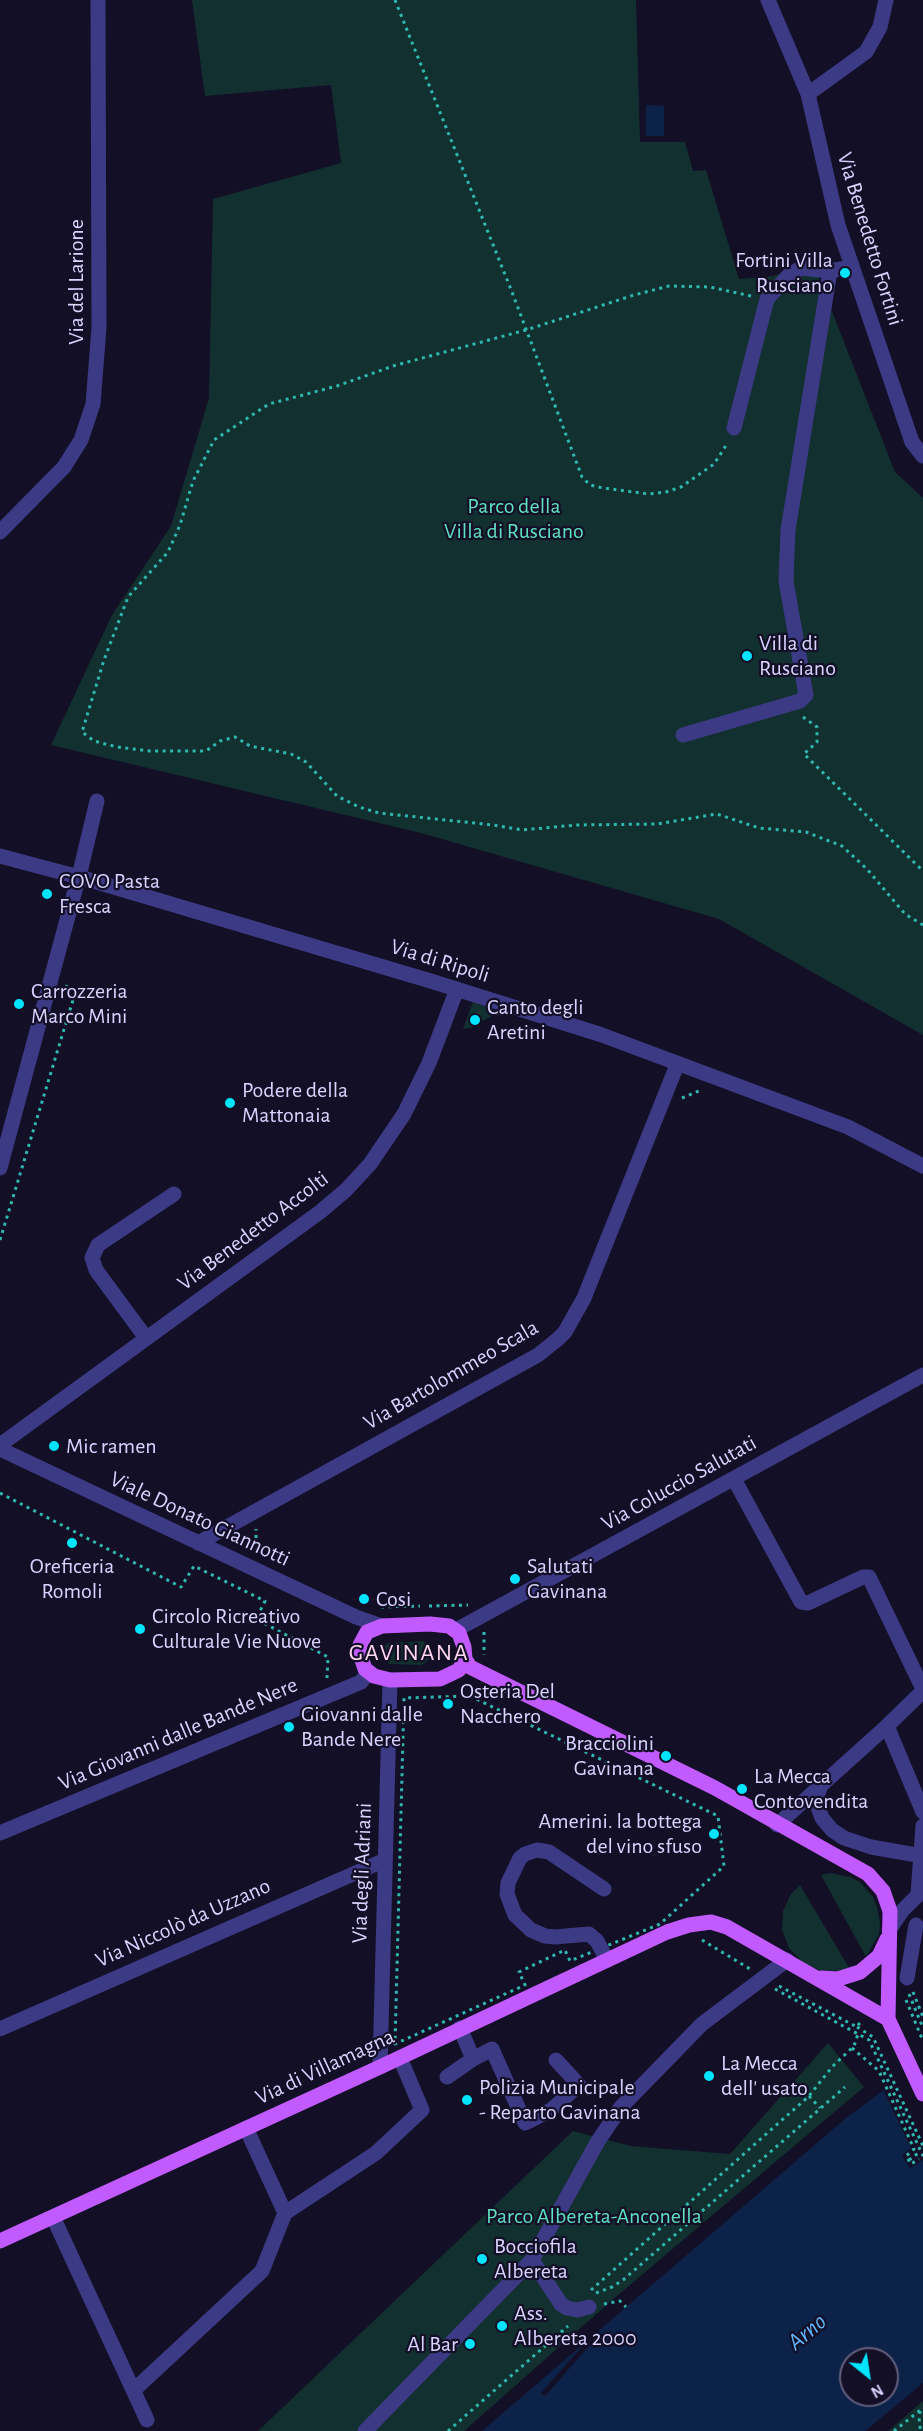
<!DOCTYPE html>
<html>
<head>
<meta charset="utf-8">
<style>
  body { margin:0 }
  #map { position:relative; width:923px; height:2431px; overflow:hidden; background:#130f26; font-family:"Alegreya Sans",sans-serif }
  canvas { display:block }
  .north { position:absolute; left:839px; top:2347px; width:60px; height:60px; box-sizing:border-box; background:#130f26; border:2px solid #625e7d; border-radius:50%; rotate:150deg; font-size:16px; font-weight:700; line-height:24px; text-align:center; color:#d9d4ff }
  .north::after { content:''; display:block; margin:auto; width:21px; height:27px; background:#00e5ff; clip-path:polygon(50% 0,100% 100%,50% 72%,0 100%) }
</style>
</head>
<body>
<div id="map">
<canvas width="923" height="2431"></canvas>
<div class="north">N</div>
</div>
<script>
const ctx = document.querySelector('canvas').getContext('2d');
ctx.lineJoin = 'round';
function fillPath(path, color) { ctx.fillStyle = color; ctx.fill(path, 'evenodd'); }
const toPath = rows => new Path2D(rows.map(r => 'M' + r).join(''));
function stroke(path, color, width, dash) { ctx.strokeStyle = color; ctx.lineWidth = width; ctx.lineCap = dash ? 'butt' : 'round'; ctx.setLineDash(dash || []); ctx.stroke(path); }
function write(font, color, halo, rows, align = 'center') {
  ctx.font = font + ' "Alegreya Sans",sans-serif'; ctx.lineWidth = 4.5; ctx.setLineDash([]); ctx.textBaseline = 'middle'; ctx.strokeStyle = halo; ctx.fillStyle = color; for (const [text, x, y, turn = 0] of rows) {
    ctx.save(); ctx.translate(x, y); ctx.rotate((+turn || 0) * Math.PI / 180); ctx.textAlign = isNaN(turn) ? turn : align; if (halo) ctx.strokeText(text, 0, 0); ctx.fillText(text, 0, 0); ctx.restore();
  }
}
fillPath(toPath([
  [192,0,636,0,640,142,685,142,693,171,706,170,739,279,773,276,813,263,895,472,923,498,923,1035,719,919,421,833,51,745,112,615,171,526,209,398,213,199,341,163,331,85,205,96],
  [473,1002,499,1012,470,1028,463,1029],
  [423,1641,431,1648,432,1657,422,1665,389,1664,383,1658,382,1649,388,1643],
  [830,1873,850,1877,860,1882,873,1897,877,1907,880,1923,879,1934,866,1957,821,1875],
  [800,1885,849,1968,838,1971,819,1970,802,1962,789,1948,782,1930,783,1911,791,1894],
  [828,2043,864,2087,611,2301,464,2431,258,2431,573,2131,631,2146,730,2154],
  [923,2401,923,2431,888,2431]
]), '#12302f');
fillPath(toPath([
  [646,105,664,106,664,136,646,136],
  [923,2061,923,2383,865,2431,482,2431,846,2118],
  [851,2359,887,2359,887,2395,851,2395]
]), '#0c2248');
fillPath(toPath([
  [923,2058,923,2160,910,2168,902,2156,911,2148,882,2087],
  [594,2333,598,2336,545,2396,541,2393]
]), '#130f26');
stroke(toPath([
  [395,0,512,292,582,477,590,485,603,488,649,494,666,492,681,487,714,464,727,444],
  [751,296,710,287,669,286,634,295,526,330,393,366,337,386,269,404,214,440,193,481,180,525,168,552,128,597,104,660,82,732,94,741,117,747,150,751,206,751,220,741,235,737,250,746,291,754,306,762,337,796,359,807,379,813,493,825,522,830,576,825,657,824,717,814,759,828,806,832,842,846,867,869,905,914,923,925],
  [803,717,817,727,817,742,804,754,923,871],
  [682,1098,701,1090],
  [0,1240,76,990,65,986],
  [0,1493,181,1587,194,1566,265,1601,256,1619,328,1657,327,1678],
  [256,1553,256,1529],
  [429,1606,468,1605],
  [381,1607,420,1606],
  [484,1632,484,1655],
  [470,1696,718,1816,724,1866,660,1924,570,1961,565,1950,519,1972,525,1985,395,2044,404,1698,470,1696],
  [702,1940,750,1969],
  [779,1986,857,2027,861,2021],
  [775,1989,869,2040,923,2156],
  [913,1992,923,2017],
  [909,1994,923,2028],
  [906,2000,923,2041],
  [857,2027,873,2037,923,2146],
  [852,2048,879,2071,914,2149,906,2156,911,2164,919,2159],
  [809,2096,820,2108],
  [909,2160,921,2151],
  [591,2290,809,2096,832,2067,854,2046,858,2034],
  [596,2293,612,2287,623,2280,845,2087],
  [604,2304,620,2301,626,2307],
  [920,2411,919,2423,921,2431],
  [448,2431,568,2326],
  [894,2431,923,2408]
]), '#2fb8b0', 3, [3, 4.5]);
stroke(toPath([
  [768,0,808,94,838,225,912,442,923,456],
  [808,94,866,52,880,27,886,0],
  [734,428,767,299,789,275,801,268,830,271],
  [0,532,64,467,81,440,93,404,99,328,98,0],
  [683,735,800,701,806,695,786,581,788,530,830,271,852,267],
  [0,856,90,880,434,982,602,1035,848,1127,923,1166],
  [0,1168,81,868,97,801],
  [146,1338,96,1270,92,1258,98,1245,174,1194],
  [0,1445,320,1212,346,1190,370,1164,404,1114,429,1063,457,989],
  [0,1449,356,1617,382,1626],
  [734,1479,801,1602,808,1603,863,1577,869,1577,923,1689],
  [198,1543,538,1355,558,1339,565,1332,584,1298,677,1065],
  [456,1630,923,1375],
  [887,1726,923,1812],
  [821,1785,818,1794,818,1807,822,1818,832,1830,844,1838,871,1847,923,1856],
  [777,1825,887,1726,923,1691],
  [0,1833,361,1682,369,1672],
  [604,1889,549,1852,537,1850,525,1854,520,1858,508,1883,507,1894,515,1915,531,1930,545,1936,555,1937,589,1934,597,1941,607,1960],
  [918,1894,923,1826],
  [889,1930,902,1911,923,1890],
  [907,1978,916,1925],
  [460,2028,473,2059,492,2049,525,2123,551,2110,579,2085,556,2060],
  [0,2029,385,1860],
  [380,2067,390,1680],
  [447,2077,473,2059],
  [285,2213,376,2153,422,2110,400,2058],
  [53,2217,147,2420],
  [532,2260,561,2304,567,2308,577,2310,589,2307],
  [134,2390,262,2271,285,2213,246,2128],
  [365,2431,532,2260,598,2141,621,2107,702,2024,787,1960]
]), '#3d3a85', 15);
stroke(toPath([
  [430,1624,449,1626,459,1633,464,1647,465,1659,459,1670,440,1679,390,1680,374,1676,365,1669,359,1651,360,1645,367,1632,382,1626,430,1624],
  [821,1978,838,1979,860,1972,879,1956,887,1939],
  [888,2019,923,2094],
  [0,2241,380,2067,667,1932,689,1925,711,1922,727,1927,888,2019,890,1911,883,1891,868,1874,715,1788,470,1667,465,1659]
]), '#c25bff', 15);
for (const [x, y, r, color] of [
  [845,273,6,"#00e5ff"],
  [747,656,6,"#00e5ff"],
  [47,894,6,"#00e5ff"],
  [19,1004,6,"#00e5ff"],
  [475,1020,6,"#00e5ff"],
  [230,1103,6,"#00e5ff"],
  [54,1446,6,"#00e5ff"],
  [72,1543,6,"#00e5ff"],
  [515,1579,6,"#00e5ff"],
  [364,1599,6,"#00e5ff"],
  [140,1629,6,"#00e5ff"],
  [448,1704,6,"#00e5ff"],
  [289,1727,6,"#00e5ff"],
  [666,1756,6,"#00e5ff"],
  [742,1789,6,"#00e5ff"],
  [714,1834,6,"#00e5ff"],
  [709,2076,6,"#00e5ff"],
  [467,2100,6,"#00e5ff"],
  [482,2259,6,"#00e5ff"],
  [502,2326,6,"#00e5ff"],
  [470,2344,6,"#00e5ff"]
]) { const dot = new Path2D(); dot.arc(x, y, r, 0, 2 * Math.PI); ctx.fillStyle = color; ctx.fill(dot); stroke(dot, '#130f26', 2); }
write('22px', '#d9d4ff', '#130f26', [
  ["Via Benedetto Fortini",870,239,73],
  ["Via del Larione",76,282,-90],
  ["Via di Ripoli",440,961,17],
  ["Via Benedetto Accolti",253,1231,-37],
  ["Via Bartolommeo Scala",451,1375,-30],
  ["Via Coluccio Salutati",679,1483,-29],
  ["Viale Donato Giannotti",200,1519,25],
  ["Via Giovanni dalle Bande Nere",178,1734,-23],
  ["Via degli Adriani",362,1873,-88],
  ["Via Niccolò da Uzzano",183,1923,-24],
  ["Via di Villamagna",325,2067,-25]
]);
write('22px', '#d9d4ff', '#130f26', [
  ["Fortini Villa",833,260,"right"],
  ["Rusciano",833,285,"right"],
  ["Villa di",759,643],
  ["Rusciano",759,668],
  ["COVO Pasta",59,881],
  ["Fresca",59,906],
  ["Carrozzeria",31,991],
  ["Marco Mini",31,1016],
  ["Canto degli",487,1007],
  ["Aretini",487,1032],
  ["Podere della",242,1090],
  ["Mattonaia",242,1115],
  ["Mic ramen",66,1446],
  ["Oreficeria",72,1566,"center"],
  ["Romoli",72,1591,"center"],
  ["Salutati",527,1566],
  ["Gavinana",527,1591],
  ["Cosi",376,1599],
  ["Circolo Ricreativo",152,1616],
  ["Culturale Vie Nuove",152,1641],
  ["Osteria Del",460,1691],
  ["Nacchero",460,1716],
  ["Giovanni dalle",301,1714],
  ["Bande Nere",301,1739],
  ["Bracciolini",654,1743,"right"],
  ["Gavinana",654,1768,"right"],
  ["La Mecca",754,1776],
  ["Contovendita",754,1801],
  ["Amerini. la bottega",702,1821,"right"],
  ["del vino sfuso",702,1846,"right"],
  ["La Mecca",721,2063],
  ["dell' usato",721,2088],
  ["Polizia Municipale",479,2087],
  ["- Reparto Gavinana",479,2112],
  ["Bocciofila",494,2246],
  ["Albereta",494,2271],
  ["Ass.",514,2313],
  ["Albereta 2000",514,2338],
  ["Al Bar",458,2344,"right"]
], 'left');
write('22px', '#5fe0c0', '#130f26', [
  ["Parco della",514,506],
  ["Villa di Rusciano",514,531],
  ["Parco Albereta-Anconella",594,2216]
]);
ctx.letterSpacing = '1.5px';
write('24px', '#ffd6f0', '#130f26', [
  ["GAVINANA",409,1653]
]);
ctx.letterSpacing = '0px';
write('italic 24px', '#62b6ff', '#130f26', [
  ["Arno",807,2332,-40]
]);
</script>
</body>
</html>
